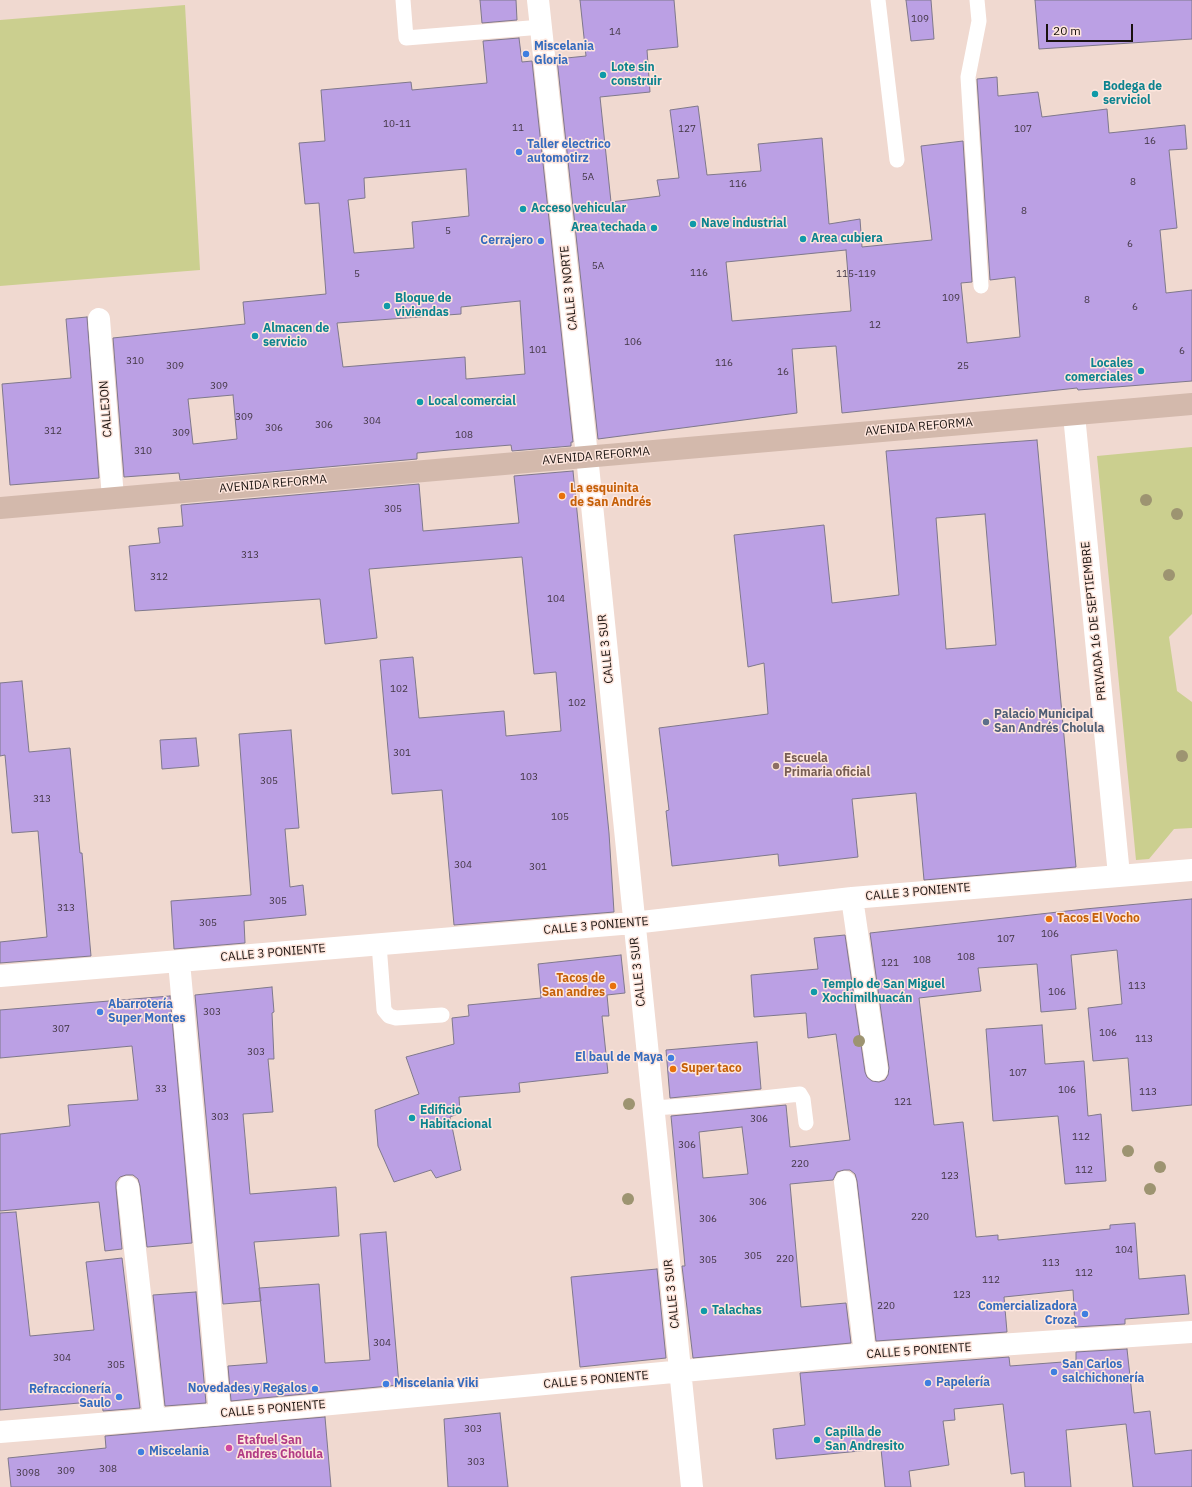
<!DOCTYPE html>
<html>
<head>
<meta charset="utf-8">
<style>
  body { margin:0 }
  #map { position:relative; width:1192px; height:1487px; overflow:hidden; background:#f0d9d0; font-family:"IBM Plex Sans",sans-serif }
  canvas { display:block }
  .scale { position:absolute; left:1046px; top:24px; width:87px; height:18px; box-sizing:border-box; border:2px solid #19120f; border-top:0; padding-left:5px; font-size:12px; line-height:14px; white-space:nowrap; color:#19120f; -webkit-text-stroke:3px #fee6dd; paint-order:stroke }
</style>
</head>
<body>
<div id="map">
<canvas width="1192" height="1487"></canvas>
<div class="scale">20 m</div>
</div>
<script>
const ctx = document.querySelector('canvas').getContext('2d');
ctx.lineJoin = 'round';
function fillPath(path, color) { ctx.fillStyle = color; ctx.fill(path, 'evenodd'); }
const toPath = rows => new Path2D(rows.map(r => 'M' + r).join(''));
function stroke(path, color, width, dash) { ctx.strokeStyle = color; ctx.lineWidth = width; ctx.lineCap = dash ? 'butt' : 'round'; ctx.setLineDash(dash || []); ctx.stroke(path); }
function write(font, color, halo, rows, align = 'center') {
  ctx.font = font + ' "IBM Plex Sans",sans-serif'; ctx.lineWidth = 3; ctx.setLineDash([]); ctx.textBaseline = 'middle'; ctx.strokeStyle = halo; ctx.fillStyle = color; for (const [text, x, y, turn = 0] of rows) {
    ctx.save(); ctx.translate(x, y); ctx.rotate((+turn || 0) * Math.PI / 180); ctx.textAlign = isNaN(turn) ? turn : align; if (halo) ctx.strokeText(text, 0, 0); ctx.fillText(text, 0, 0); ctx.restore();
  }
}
fillPath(toPath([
  [185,5,200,270,0,286,0,20],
  [1192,447,1192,614,1169,637,1177,691,1192,702,1192,828,1174,829,1149,859,1136,860,1097,456]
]), '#cbcf8f');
const building = toPath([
  [480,0,516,0,517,20,482,23,480,0],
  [580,0,674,0,678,47,647,50,650,92,600,97,611,202,660,196,657,180,679,178,670,110,698,106,707,175,761,171,758,144,822,138,829,224,860,219,862,247,932,240,921,146,963,141,972,282,961,283,967,343,1020,337,1015,277,990,280,977,79,997,77,998,96,1038,92,1042,117,1107,109,1109,133,1185,125,1187,149,1169,150,1177,228,1160,230,1166,293,1192,290,1192,381,1078,390,1077,388,842,413,836,346,792,349,797,413,598,439,557,59,586,56,580,0],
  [846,250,851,311,732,321,726,262,846,250],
  [906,0,931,0,934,39,911,41,906,0],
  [1035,0,1192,0,1192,39,1039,49,1035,0],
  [519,38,522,62,532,61,573,442,571,442,571,446,512,451,511,445,449,450,417,453,417,459,180,480,179,473,124,477,113,338,245,324,243,302,326,294,319,203,305,204,299,143,325,141,321,90,411,82,412,90,487,83,483,41,519,38],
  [466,169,469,216,412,222,414,248,354,253,348,200,365,198,364,178,466,169],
  [520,301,525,374,466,379,465,357,343,367,337,323,461,314,461,307,520,301],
  [233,395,237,439,193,444,188,399,233,395],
  [87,317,99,478,10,485,2,384,71,378,66,319,87,317],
  [1037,440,1076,867,924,880,916,793,852,799,858,857,779,866,778,854,672,866,666,811,669,810,659,728,768,714,764,663,748,667,734,535,824,525,832,603,899,595,886,451,1037,440],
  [985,514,996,645,946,649,936,518,985,514],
  [573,471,609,833,614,912,454,925,442,790,392,794,380,660,413,657,419,718,504,711,506,736,561,731,556,672,534,674,522,557,369,569,377,638,325,644,320,599,135,611,129,546,160,543,158,528,183,526,181,505,419,484,423,531,519,523,514,476,573,471],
  [22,681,29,752,70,748,80,853,82,853,91,956,0,963,0,942,47,937,38,831,12,833,5,755,0,756,0,683,22,681],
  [291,730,299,828,285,829,290,887,303,885,306,915,244,921,245,943,174,949,171,901,251,895,239,734,291,730],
  [196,738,199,766,162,769,160,740,196,738],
  [1192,899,1192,1105,1132,1111,1128,1058,1093,1061,1088,1008,1122,1004,1117,950,1071,955,1076,1009,1041,1012,1037,964,978,968,981,991,919,998,934,1125,963,1122,976,1237,998,1235,998,1240,1110,1229,1110,1225,1135,1223,1139,1279,1185,1275,1189,1314,1125,1319,1125,1324,1075,1327,1073,1290,1004,1297,1007,1332,876,1341,857,1181,855,1174,850,1170,844,1170,837,1172,833,1180,790,1184,801,1307,846,1303,851,1343,693,1358,682,1266,685,1266,671,1116,786,1105,790,1147,850,1140,836,1034,808,1038,806,1013,754,1017,751,975,818,969,814,938,845,935,865,1072,867,1077,872,1081,879,1082,885,1080,888,1075,889,1068,870,933,1085,909,1192,899],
  [742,1127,748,1174,703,1178,699,1132,742,1127],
  [621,955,625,993,607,995,609,1016,602,1016,608,1073,519,1083,520,1092,459,1097,460,1113,450,1117,461,1170,436,1178,431,1170,394,1182,378,1146,375,1110,419,1094,406,1057,454,1044,452,1018,469,1016,468,1005,541,998,538,964,621,955],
  [272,987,274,1012,272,1013,274,1059,268,1059,273,1112,243,1114,250,1194,336,1187,339,1236,254,1242,261,1301,223,1304,195,995,272,987],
  [170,996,192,1243,147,1247,140,1186,138,1179,133,1175,126,1175,120,1177,116,1182,116,1188,122,1249,105,1251,99,1202,0,1211,0,1134,70,1126,68,1105,138,1100,132,1046,0,1058,0,1010,170,996],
  [1042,1025,1045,1064,1084,1061,1088,1116,1101,1114,1106,1181,1065,1184,1058,1116,993,1121,986,1029,1042,1025],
  [757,1042,761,1089,670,1098,666,1050,757,1042],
  [16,1212,30,1336,94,1330,86,1262,122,1258,140,1408,103,1411,102,1401,0,1410,0,1213,16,1212],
  [386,1232,399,1385,231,1401,228,1366,267,1363,259,1288,319,1284,325,1363,370,1360,360,1234,386,1232],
  [657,1269,666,1358,580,1367,571,1277,657,1269],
  [196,1292,206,1403,165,1406,153,1295,196,1292],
  [1127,1349,1134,1413,1150,1411,1155,1454,1192,1450,1192,1487,1133,1487,1126,1424,1066,1430,1071,1487,1025,1487,1024,1472,1011,1474,1003,1404,954,1409,955,1420,943,1421,949,1465,909,1471,911,1487,885,1487,881,1449,776,1459,773,1429,805,1425,800,1373,1009,1357,1010,1366,1076,1361,1076,1352,1127,1349],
  [500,1413,508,1487,448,1487,444,1419,500,1413],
  [325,1417,331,1487,11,1487,8,1458,106,1448,105,1436,325,1417]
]);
fillPath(building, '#bba0e4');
stroke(building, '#7f788b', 1);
stroke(toPath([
  [403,0,406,38,542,27],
  [878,0,897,160],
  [977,0,979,21,968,77,981,286],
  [379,944,384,1010,389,1016,396,1018,442,1015],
  [653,1108,698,1105,800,1094,803,1099,806,1123]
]), '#fff', 15);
stroke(toPath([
  [538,0,587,456,692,1487],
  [99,319,113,498],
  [1074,415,1119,875],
  [852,898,877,1070],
  [179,962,220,1414],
  [0,976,633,923,852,898,1192,870],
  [845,1182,865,1354],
  [128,1187,154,1419],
  [0,1432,246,1412,865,1354,1192,1332]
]), '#fff', 22);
stroke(toPath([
  [0,508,1192,404]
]), '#d3b9ac', 22);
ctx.fillStyle = '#9d9471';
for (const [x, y] of [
  [1146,500],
  [1177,514],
  [1169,575],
  [1182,756],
  [859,1041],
  [629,1104],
  [1128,1151],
  [1160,1167],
  [1150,1189],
  [628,1199]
]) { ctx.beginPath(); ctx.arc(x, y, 6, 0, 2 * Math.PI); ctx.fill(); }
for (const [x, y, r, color] of [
  [526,54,4,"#3f7fe0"],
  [603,75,4,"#0f9aa8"],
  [1095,94,4,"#0f9aa8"],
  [519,152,4,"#3f7fe0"],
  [523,209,4,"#0f9aa8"],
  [693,224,4,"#0f9aa8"],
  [654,228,4,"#0f9aa8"],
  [803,239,4,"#0f9aa8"],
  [541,241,4,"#3f7fe0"],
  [387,306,4,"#0f9aa8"],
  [255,336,4,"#0f9aa8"],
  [1141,371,4,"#0f9aa8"],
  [420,402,4,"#0f9aa8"],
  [562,496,4,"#e8710a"],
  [986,722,4,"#5c6f8a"],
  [776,766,4,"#8d6e63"],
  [1049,919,4,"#e8710a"],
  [613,986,4,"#e8710a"],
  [814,992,4,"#0f9aa8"],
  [100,1012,4,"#3f7fe0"],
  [671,1058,4,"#3f7fe0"],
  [673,1069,4,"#e8710a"],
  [412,1118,4,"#0f9aa8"],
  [704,1311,4,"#0f9aa8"],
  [1085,1314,4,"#3f7fe0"],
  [1054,1372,4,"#3f7fe0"],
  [928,1383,4,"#3f7fe0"],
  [386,1384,4,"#3f7fe0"],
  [315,1389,4,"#3f7fe0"],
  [119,1397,4,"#3f7fe0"],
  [817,1440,4,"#0f9aa8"],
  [229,1448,4,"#d1479c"],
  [141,1452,4,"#3f7fe0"]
]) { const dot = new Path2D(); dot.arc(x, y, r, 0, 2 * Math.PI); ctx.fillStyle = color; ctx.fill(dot); stroke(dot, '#fee6dd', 1.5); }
write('10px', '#423644', null, [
  ["109",920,19],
  ["14",615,32],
  ["10-11",397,124],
  ["11",518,128],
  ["127",687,129],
  ["107",1023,129],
  ["16",1150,141],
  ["5A",588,177],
  ["8",1133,182],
  ["116",738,184],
  ["8",1024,211],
  ["5",448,231],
  ["6",1130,244],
  ["5A",598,266],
  ["116",699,273],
  ["5",357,274],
  ["115-119",856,274],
  ["109",951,298],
  ["8",1087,300],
  ["6",1135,307],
  ["12",875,325],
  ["106",633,342],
  ["101",538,350],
  ["6",1182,351],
  ["310",135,361],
  ["116",724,363],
  ["309",175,366],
  ["25",963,366],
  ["16",783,372],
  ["309",219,386],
  ["309",244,417],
  ["304",372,421],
  ["306",324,425],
  ["306",274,428],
  ["312",53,431],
  ["309",181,433],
  ["108",464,435],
  ["310",143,451],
  ["305",393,509],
  ["313",250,555],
  ["312",159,577],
  ["104",556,599],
  ["102",399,689],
  ["102",577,703],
  ["301",402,753],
  ["103",529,777],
  ["305",269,781],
  ["313",42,799],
  ["105",560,817],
  ["304",463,865],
  ["301",538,867],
  ["305",278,901],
  ["313",66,908],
  ["305",208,923],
  ["106",1050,934],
  ["107",1006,939],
  ["108",966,957],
  ["108",922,960],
  ["121",890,963],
  ["113",1137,986],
  ["106",1057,992],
  ["303",212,1012],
  ["307",61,1029],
  ["106",1108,1033],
  ["113",1144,1039],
  ["303",256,1052],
  ["107",1018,1073],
  ["33",161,1089],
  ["106",1067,1090],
  ["113",1148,1092],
  ["121",903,1102],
  ["303",220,1117],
  ["306",759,1119],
  ["112",1081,1137],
  ["306",687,1145],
  ["220",800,1164],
  ["112",1084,1170],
  ["123",950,1176],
  ["306",758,1202],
  ["220",920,1217],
  ["306",708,1219],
  ["104",1124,1250],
  ["305",753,1256],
  ["220",785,1259],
  ["305",708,1260],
  ["113",1051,1263],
  ["112",1084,1273],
  ["112",991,1280],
  ["123",962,1295],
  ["220",886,1306],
  ["304",382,1343],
  ["304",62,1358],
  ["305",116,1365],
  ["303",473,1429],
  ["303",476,1462],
  ["308",108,1469],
  ["309",66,1471],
  ["3098",28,1473]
]);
write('bold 12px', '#366cbe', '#fee6dd', [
  ["Miscelania",534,47],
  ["Gloria",534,61],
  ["Taller electrico",527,145],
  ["automotirz",527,159],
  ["Cerrajero",533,241,"right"],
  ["Abarrotería",108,1005],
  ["Super Montes",108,1019],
  ["El baul de Maya",663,1058,"right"],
  ["Comercializadora",1077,1307,"right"],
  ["Croza",1077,1321,"right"],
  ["San Carlos",1062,1365],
  ["salchichonería",1062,1379],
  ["Papelería",936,1383],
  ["Miscelania Viki",394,1384],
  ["Novedades y Regalos",307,1389,"right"],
  ["Refraccionería",111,1390,"right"],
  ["Saulo",111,1404,"right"],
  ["Miscelania",149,1452]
], 'left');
write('bold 12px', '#0d838f', '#fee6dd', [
  ["Lote sin",611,68],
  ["construir",611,82],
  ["Bodega de",1103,87],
  ["serviciol",1103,101],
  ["Acceso vehicular",531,209],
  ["Nave industrial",701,224],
  ["Area techada",646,228,"right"],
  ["Area cubiera",811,239],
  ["Bloque de",395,299],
  ["viviendas",395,313],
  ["Almacen de",263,329],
  ["servicio",263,343],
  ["Locales",1133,364,"right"],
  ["comerciales",1133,378,"right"],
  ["Local comercial",428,402],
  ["Templo de San Miguel",822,985],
  ["Xochimilhuacán",822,999],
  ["Edificio",420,1111],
  ["Habitacional",420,1125],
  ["Talachas",712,1311],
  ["Capilla de",825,1433],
  ["San Andresito",825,1447]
], 'left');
write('12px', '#19120f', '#fee6dd', [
  ["CALLE 3 NORTE",569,288,-96],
  ["CALLEJON",106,409,-94],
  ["AVENIDA REFORMA",919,427,-5],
  ["AVENIDA REFORMA",596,456,-5],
  ["AVENIDA REFORMA",273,484,-5],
  ["PRIVADA 16 DE SEPTIEMBRE",1094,621,-96],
  ["CALLE 3 SUR",606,649,-96],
  ["CALLE 3 PONIENTE",918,892,-5],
  ["CALLE 3 PONIENTE",596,926,-5],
  ["CALLE 3 PONIENTE",273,953,-5],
  ["CALLE 3 SUR",638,972,-96],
  ["CALLE 3 SUR",672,1294,-96],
  ["CALLE 5 PONIENTE",919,1351,-4],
  ["CALLE 5 PONIENTE",596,1380,-5],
  ["CALLE 5 PONIENTE",273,1409,-5]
]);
write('bold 12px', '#c56008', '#fee6dd', [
  ["La esquinita",570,489],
  ["de San Andrés",570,503],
  ["Tacos El Vocho",1057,919],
  ["Tacos de",605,979,"right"],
  ["San andres",605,993,"right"],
  ["Super taco",681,1069]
], 'left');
write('bold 12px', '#4e5e75', '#fee6dd', [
  ["Palacio Municipal",994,715],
  ["San Andrés Cholula",994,729]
], 'left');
write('bold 12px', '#785e54', '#fee6dd', [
  ["Escuela",784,759],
  ["Primaria oficial",784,773]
], 'left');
write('bold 12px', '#b23c85', '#fee6dd', [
  ["Etafuel San",237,1441],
  ["Andres Cholula",237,1455]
], 'left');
</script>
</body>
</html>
